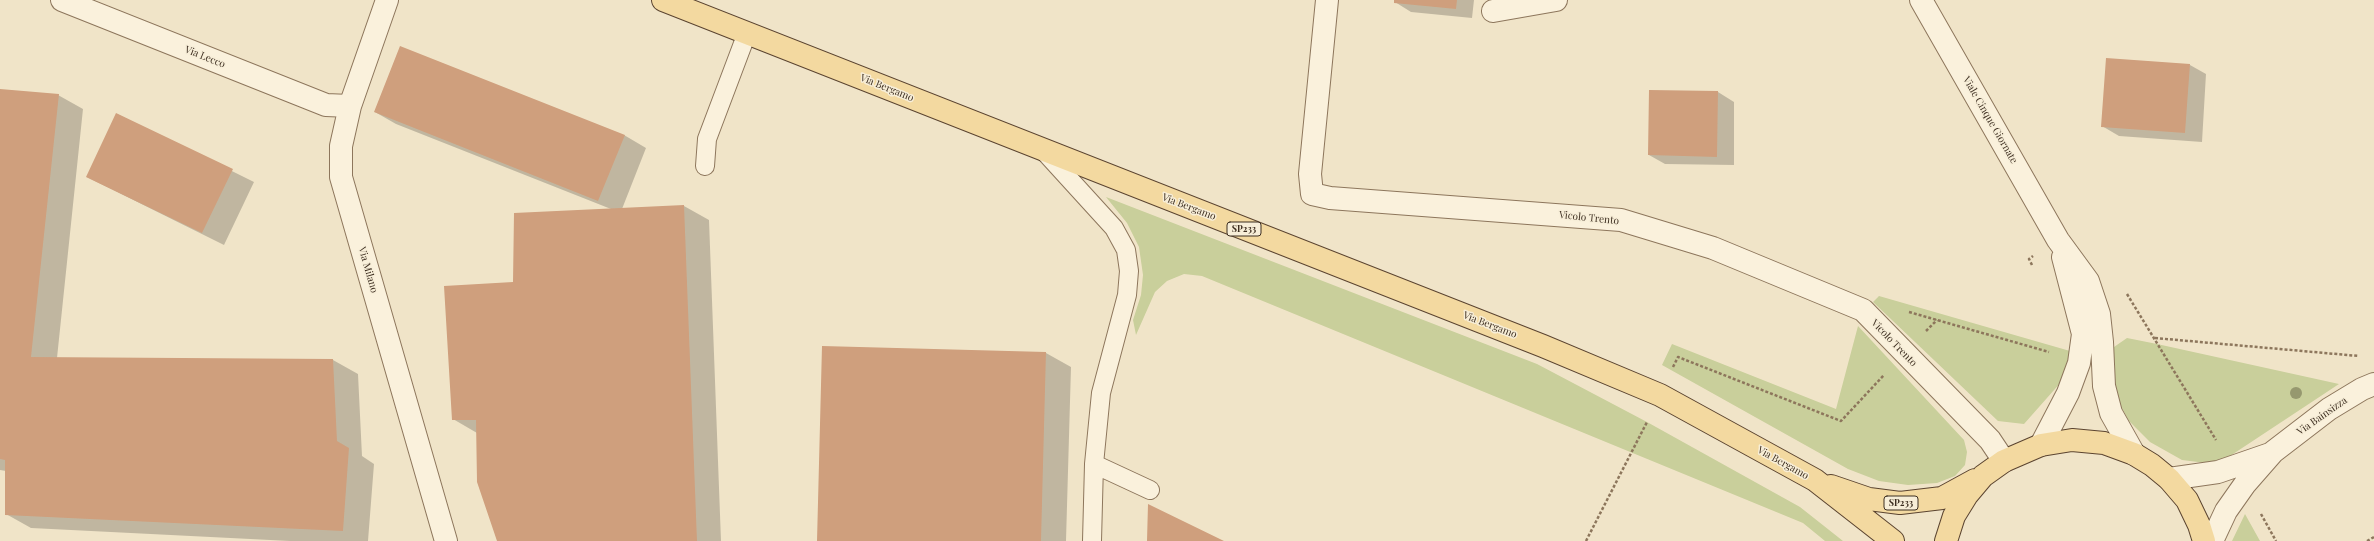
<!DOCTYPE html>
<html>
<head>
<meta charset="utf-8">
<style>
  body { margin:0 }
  canvas { display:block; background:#f0e4c8 }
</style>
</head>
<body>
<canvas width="2374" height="541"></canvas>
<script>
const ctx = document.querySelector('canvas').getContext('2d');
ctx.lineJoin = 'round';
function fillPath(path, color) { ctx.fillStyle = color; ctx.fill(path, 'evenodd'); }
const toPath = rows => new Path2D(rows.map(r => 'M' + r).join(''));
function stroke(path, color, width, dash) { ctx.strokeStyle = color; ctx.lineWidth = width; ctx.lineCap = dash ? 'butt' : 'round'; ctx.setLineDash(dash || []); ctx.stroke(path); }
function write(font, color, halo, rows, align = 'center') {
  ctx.font = font + ' "Playfair Display",serif'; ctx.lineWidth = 3; ctx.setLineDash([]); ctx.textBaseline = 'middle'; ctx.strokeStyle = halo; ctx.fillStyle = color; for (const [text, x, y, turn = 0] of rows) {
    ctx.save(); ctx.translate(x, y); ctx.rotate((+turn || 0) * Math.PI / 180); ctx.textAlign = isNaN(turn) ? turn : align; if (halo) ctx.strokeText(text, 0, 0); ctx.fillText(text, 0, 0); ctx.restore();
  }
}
fillPath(toPath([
  [1106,197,1537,364,1647,422,1800,507,1843,541,1825,541,1803,523,1202,276,1184,274,1167,281,1155,292,1136,335,1133,320,1141,295,1143,275,1139,247,1127,223],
  [1879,296,2070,351,2062,381,2024,424,1998,421,1873,302],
  [1858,326,1964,440,1967,452,1965,465,1955,476,1937,483,1908,485,1879,481,1848,469,1662,365,1672,344,1836,409],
  [2127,338,2157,344,2339,384,2227,458,2206,463,2182,460,2150,442,2129,421,2116,397,2112,377,2114,347],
  [2245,514,2260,541,2232,541]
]), '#c9cf9b');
fillPath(toPath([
  [1395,0,1474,0,1472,18,1411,12,1395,2],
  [2190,65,2206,74,2202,142,2119,136,2102,126],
  [0,90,58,95,83,109,57,358,333,360,358,374,362,456,374,464,368,541,290,541,31,528,6,514,6,471,0,470],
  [1650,91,1718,92,1734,102,1734,165,1665,164,1649,155],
  [375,112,624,135,646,148,622,209,684,206,709,220,721,541,498,541,477,433,453,419,514,283,611,209,396,124],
  [117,114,254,182,224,245,87,177],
  [823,347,1046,353,1071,367,1066,541,818,541]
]), '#0003');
fillPath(toPath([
  [1394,0,1457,0,1456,9,1394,3],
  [400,46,625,135,598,201,374,112],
  [2106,58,2190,64,2185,133,2101,127],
  [0,89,59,94,31,357,333,359,337,441,349,448,343,531,5,515,5,460,0,459],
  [1649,90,1718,91,1717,157,1648,155],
  [116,113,233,169,202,233,86,177],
  [684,205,697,541,497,541,477,482,476,420,452,420,444,286,513,282,514,213],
  [822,346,1046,352,1041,541,817,541],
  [1148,504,1224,541,1147,541]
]), '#cf9f7d');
const service = toPath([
  [1042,149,1114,228,1126,250,1129,271,1127,295,1101,393,1094,464,1150,490],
  [705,166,707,139,747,33],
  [1092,541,1094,464]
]);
const minor = toPath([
  [62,0,326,105,350,106],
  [387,0,350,106,341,146,341,177,446,541],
  [1327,0,1310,174,1312,194,1330,198,1621,220,1713,248,1863,310,1990,440,2004,461],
  [1921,0,2058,240,2088,281,2099,314,2102,342,2104,386,2111,413,2134,454],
  [1493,11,1556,0],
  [2041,445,2068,393,2079,363,2083,334,2063,257],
  [2169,479,2218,472,2270,454],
  [2212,541,2226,511,2245,484,2273,452,2329,409,2362,389,2374,384]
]);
const primary = toPath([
  [663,0,1543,346,1660,395,1815,480,1893,541],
  [1831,486,1869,499,1900,503,1942,498,1975,480],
  [1946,541,1954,516,1967,495,1983,476,2004,461,2041,445,2072,440,2104,443,2134,454,2152,465,2169,479,2187,500,2199,525,2204,541]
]);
stroke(service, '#8d765c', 20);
stroke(minor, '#8d765c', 24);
stroke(primary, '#5b4430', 24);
stroke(toPath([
  [2032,265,2029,259,2033,256],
  [2127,294,2216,440],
  [1909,312,2049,352],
  [1926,331,1937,320],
  [2155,338,2359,356],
  [1673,367,1678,357,1841,421,1884,375],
  [2261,514,2276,541],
  [1586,541,1647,422],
  [2367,541,2374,537]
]), '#8d765c', 2.5, [3, 2]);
stroke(service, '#faf1dc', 18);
stroke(minor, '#faf1dc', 22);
stroke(primary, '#f3d9a0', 22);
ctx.fillStyle = '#96986f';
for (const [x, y] of [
  [2296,393]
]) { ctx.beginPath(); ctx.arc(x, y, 6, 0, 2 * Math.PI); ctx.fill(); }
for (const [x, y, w] of [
  [1244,229,34],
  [1901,503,34]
]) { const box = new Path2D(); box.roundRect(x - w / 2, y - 7, w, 14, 3); ctx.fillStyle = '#f7eed8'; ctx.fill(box); stroke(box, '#3d2e20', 1); }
write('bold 9px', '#3d2e20', null, [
  ["SP233",1244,229],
  ["SP233",1901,503]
]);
write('10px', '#3d2e20', '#f7eed8', [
  ["Via Lecco",205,57,22],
  ["Via Bergamo",887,88,22],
  ["Viale Cinque Giornate",1990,120,60],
  ["Via Bergamo",1189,207,21],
  ["Vicolo Trento",1589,218,6],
  ["Via Milano",368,270,74],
  ["Via Bergamo",1490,325,21],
  ["Vicolo Trento",1894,343,46],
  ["Via Bainsizza",2322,416,-35],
  ["Via Bergamo",1783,463,29]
]);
</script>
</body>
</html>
